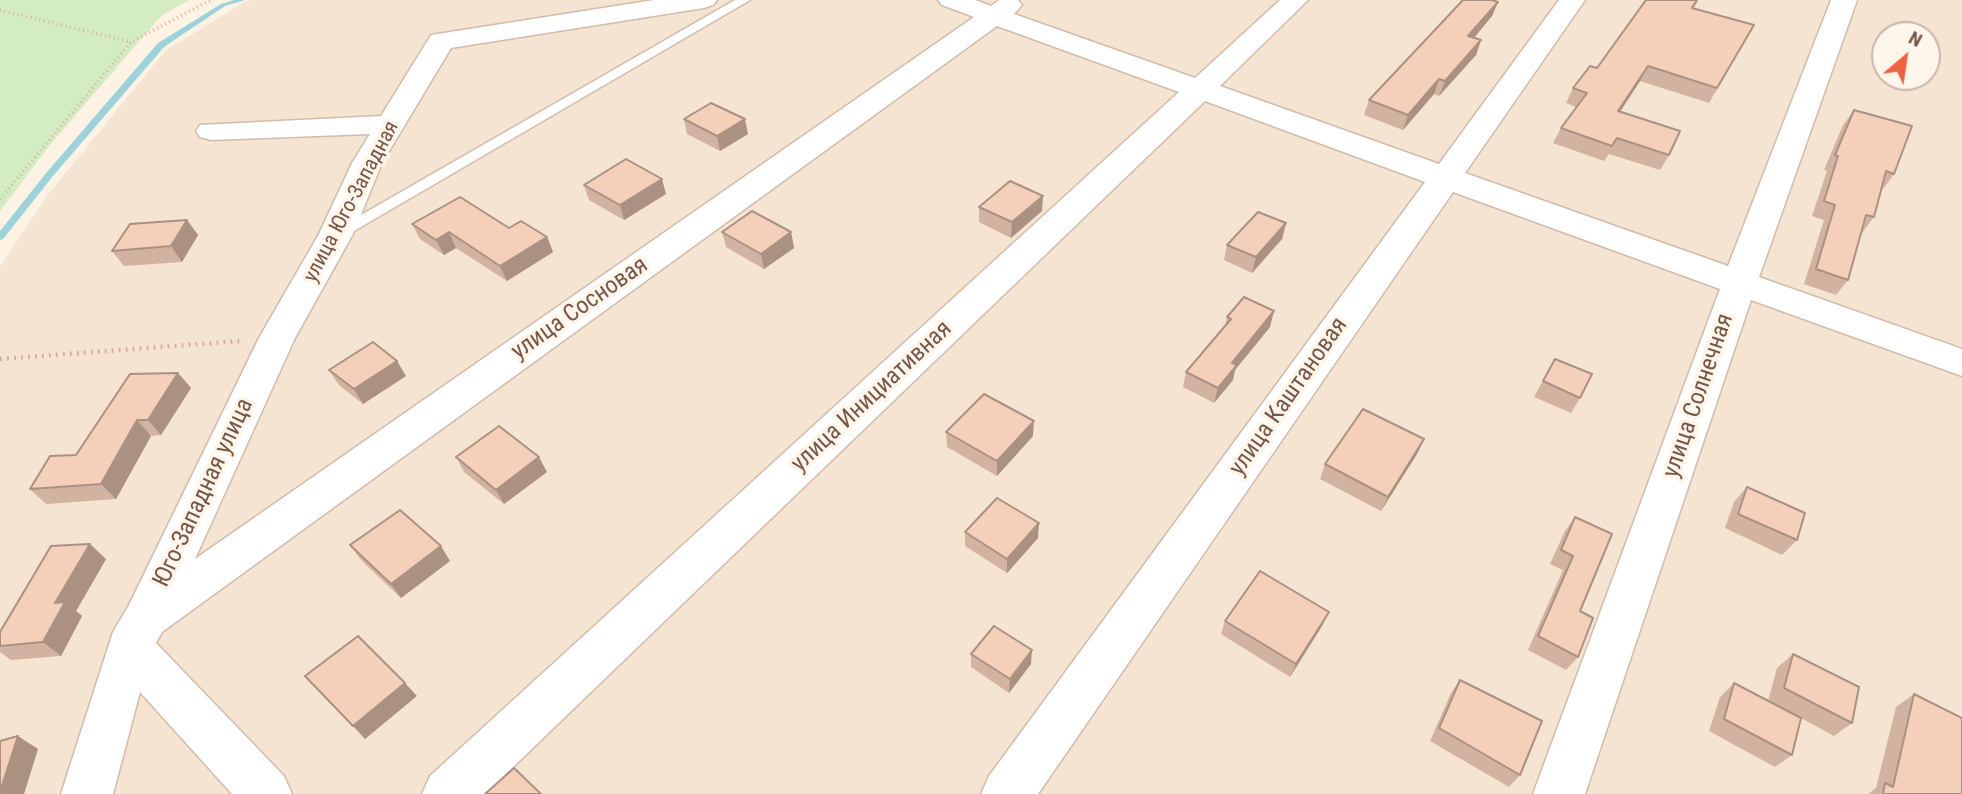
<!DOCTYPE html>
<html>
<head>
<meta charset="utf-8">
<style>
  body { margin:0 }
  #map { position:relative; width:1962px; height:794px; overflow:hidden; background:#fdf2e3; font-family:"Roboto Condensed",sans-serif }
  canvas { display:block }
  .north { position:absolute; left:1871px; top:21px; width:70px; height:70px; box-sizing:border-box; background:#fff6eb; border:2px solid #c9b6aa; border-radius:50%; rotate:29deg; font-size:19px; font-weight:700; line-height:28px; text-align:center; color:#775748 }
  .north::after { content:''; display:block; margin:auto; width:24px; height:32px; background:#ed6242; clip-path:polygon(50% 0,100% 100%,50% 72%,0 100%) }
</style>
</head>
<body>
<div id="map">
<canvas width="1962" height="794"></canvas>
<div class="north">N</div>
</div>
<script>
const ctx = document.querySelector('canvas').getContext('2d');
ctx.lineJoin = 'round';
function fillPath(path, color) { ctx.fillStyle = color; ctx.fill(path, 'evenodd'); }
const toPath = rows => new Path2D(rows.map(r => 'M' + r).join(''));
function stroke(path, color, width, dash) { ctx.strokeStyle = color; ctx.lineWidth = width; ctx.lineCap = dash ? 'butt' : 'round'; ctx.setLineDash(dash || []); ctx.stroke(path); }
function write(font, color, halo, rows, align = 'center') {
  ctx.font = font + ' "Roboto Condensed",sans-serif'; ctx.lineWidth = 7; ctx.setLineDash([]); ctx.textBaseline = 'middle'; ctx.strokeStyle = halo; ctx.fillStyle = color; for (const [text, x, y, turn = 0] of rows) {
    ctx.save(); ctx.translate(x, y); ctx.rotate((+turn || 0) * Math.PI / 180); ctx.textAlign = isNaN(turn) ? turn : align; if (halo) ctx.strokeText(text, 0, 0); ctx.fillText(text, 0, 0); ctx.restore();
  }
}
fillPath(toPath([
  [254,0,1962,0,1962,794,0,794,0,267,47,196,166,50,245,2],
  [1885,35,1927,35,1927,77,1885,77]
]), '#f5e4d1');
fillPath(toPath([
  [0,0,189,0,161,16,49,146,0,211]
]), '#d4ecc1');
fillPath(toPath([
  [234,0,245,0,225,6,164,47,53,176,3,239,0,240,0,231,47,172,158,43,221,4,234,0]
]), '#9cd3da');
const service = toPath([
  [735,0,750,0,342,238,330,238,328,234,735,0]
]);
const minor = toPath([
  [654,0,717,0,713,5,704,8,451,48,382,163,353,234,295,338,195,559,974,17,942,5,938,0,975,0,991,6,999,0,1018,0,1022,5,1014,14,1195,78,1280,0,1308,0,1220,86,1439,164,1559,0,1585,0,1465,173,1728,266,1831,0,1857,0,1759,277,1962,349,1962,376,1751,300,1585,794,1533,794,1720,289,1453,192,1038,794,981,794,989,776,1425,182,1205,101,485,794,422,794,430,776,1179,92,997,26,162,632,156,643,284,776,292,794,232,794,140,692,113,794,61,794,113,632,129,605,259,338,319,234,352,163,370,134,211,140,200,137,196,131,200,125,381,116,431,35,654,0]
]);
stroke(service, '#d1bbac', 3);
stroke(minor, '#d1bbac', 3);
stroke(toPath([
  [0,10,131,42],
  [0,199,131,42,211,0]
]), '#d9b29d', 3.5, [1, 3.5]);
stroke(toPath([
  [0,359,240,341]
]), '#d9b29d', 4.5, [2, 5]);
fillPath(service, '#fff');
fillPath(minor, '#fff');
fillPath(toPath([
  [1646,0,1698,0,1693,9,1754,25,1709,103,1640,81,1620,111,1669,155,1660,170,1609,154,1604,161,1553,143,1561,128,1576,107,1566,103,1573,88,1597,68],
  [1498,2,1492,16,1474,38,1481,40,1476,55,1439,96,1434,94,1403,130,1364,115,1369,100],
  [1854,110,1894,174,1883,189,1881,189,1874,217,1862,233,1861,232,1848,280,1836,295,1804,284,1824,220,1812,216,1827,171,1824,170,1843,125],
  [684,119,748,134,720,151,687,134],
  [584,185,666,194,624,220,589,200],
  [979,207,1042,211,1011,238,979,222],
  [187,220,198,235,182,262,124,266,112,251],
  [1286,223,1282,239,1252,273,1224,260,1227,245],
  [412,224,509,228,547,237,553,252,507,281,456,248,444,255,420,239],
  [722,232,791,232,794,248,764,269,726,247],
  [1227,317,1270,327,1235,370,1233,380,1214,403,1183,387,1186,372,1225,326],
  [1555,359,1580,398,1571,413,1534,397],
  [329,370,406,376,363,404,339,385],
  [178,373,191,388,161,435,151,436,116,499,46,504,30,489,76,455],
  [946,432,1033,436,997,476,947,447],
  [1424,439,1417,454,1381,511,1320,479,1325,464],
  [456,457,547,472,504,504,464,472],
  [1747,487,1797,540,1782,555,1725,528,1734,502],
  [1575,517,1580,611,1578,657,1566,670,1528,650,1563,570,1550,564,1565,531],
  [965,532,1038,538,1007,573,965,546],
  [350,545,450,561,401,598,361,560],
  [106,559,76,611,82,616,61,656,11,660,0,652,0,632],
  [1225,621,1322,626,1290,677,1221,634],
  [971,654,1031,664,1009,693,971,667],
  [1793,654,1852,723,1834,736,1801,718,1792,755,1775,767,1709,731,1720,697,1734,683,1768,701,1777,668],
  [1460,680,1520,775,1509,787,1430,741,1451,693],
  [1914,694,1962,794,1868,794,1876,788,1896,707]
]), '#d2b2a0');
fillPath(toPath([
  [1498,2,1492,16,1463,51,1468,36],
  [1481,40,1476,55,1439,96,1445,81],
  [1648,66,1640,81,1611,126,1618,111],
  [1439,79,1434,94,1403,130,1408,115],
  [745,119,748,134,720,151,717,136],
  [662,179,666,194,624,220,620,205],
  [1043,196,1042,211,1011,238,1012,222],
  [187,220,198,235,182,262,171,246],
  [1286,223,1282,239,1252,273,1256,257],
  [449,232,456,248,444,255,436,240],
  [791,232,794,248,764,269,761,254],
  [547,237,553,252,507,281,500,266],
  [1274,311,1270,327,1235,370,1233,380,1214,403,1218,388,1232,363],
  [397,361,406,376,363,404,354,389],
  [178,373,191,388,161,435,148,420],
  [137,420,151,436,116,499,101,484],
  [1034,421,1033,436,997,476,997,461],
  [1424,439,1417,454,1381,511,1388,497],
  [539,457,547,472,504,504,496,490],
  [1039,523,1038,538,1007,573,1007,559],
  [90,544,106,559,76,611,82,616,61,656,43,642,55,603],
  [441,546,450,561,401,598,391,584],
  [1329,612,1322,626,1290,677,1296,664],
  [1032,650,1031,664,1009,693,1010,679],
  [405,683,417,696,365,739,353,726],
  [18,736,38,749,24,794,0,794]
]), '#ab9182');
const building = toPath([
  [1463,0,1492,0,1498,2,1468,36,1481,40,1445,81,1439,79,1408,115,1369,100,1463,0],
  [1646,0,1697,0,1692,8,1754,25,1717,88,1648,66,1618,111,1680,131,1669,155,1617,138,1612,146,1561,128,1587,93,1573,88,1590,66,1597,68,1646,0],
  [711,103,745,119,717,136,684,119,711,103],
  [1854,110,1912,126,1894,174,1886,171,1874,217,1866,215,1848,280,1816,269,1835,205,1824,201,1838,156,1835,155,1854,110],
  [626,159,662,179,620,205,584,185,626,159],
  [1010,181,1043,196,1012,222,979,207,1010,181],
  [460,197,509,228,521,221,547,237,500,266,449,232,436,240,412,224,460,197],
  [752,211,791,232,761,254,722,232,752,211],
  [1258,212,1286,223,1256,257,1227,245,1258,212],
  [187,220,171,246,112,251,130,224,187,220],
  [1244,297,1274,311,1232,363,1237,365,1218,388,1186,372,1231,319,1227,317,1244,297],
  [373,342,397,361,354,389,329,370,373,342],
  [1555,359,1592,374,1580,398,1543,381,1555,359],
  [178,373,148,420,137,420,101,484,30,489,50,456,76,455,130,374,178,373],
  [984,394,1034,421,997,461,946,432,984,394],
  [1363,409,1424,439,1388,497,1325,464,1363,409],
  [499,426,539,457,496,490,456,457,499,426],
  [1747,487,1805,513,1797,540,1738,514,1747,487],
  [997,498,1039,523,1007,559,965,532,997,498],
  [400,510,441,546,391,584,350,545,400,510],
  [1575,517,1612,534,1580,611,1593,618,1578,657,1538,636,1573,556,1561,550,1575,517],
  [90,544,55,603,65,602,43,642,0,646,0,632,51,546,90,544],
  [1260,571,1329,612,1296,664,1225,621,1260,571],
  [994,626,1032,650,1010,679,971,654,994,626],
  [358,636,405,683,353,726,305,676,358,636],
  [1793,654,1859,687,1852,723,1784,688,1793,654],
  [1460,680,1542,721,1520,775,1439,728,1460,680],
  [1734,683,1801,718,1792,755,1724,719,1734,683],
  [1914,694,1962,718,1962,794,1883,794,1885,783,1893,787,1914,694],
  [18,736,0,792,0,741,18,736],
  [514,768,541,794,485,794,514,768]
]);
fillPath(building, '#f4cfba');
stroke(building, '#ab9182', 2);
write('21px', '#775748', '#fff6eb', [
  ["улица Юго-Западная",352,202,-62]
]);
write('24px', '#775748', '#fff6eb', [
  ["улица Сосновая",580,309,-35],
  ["улица Солнечная",1699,396,-71],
  ["улица Инициативная",872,397,-43],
  ["улица Каштановая",1289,397,-55],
  ["Юго-Западная улица",204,493,-65]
]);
</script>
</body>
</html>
